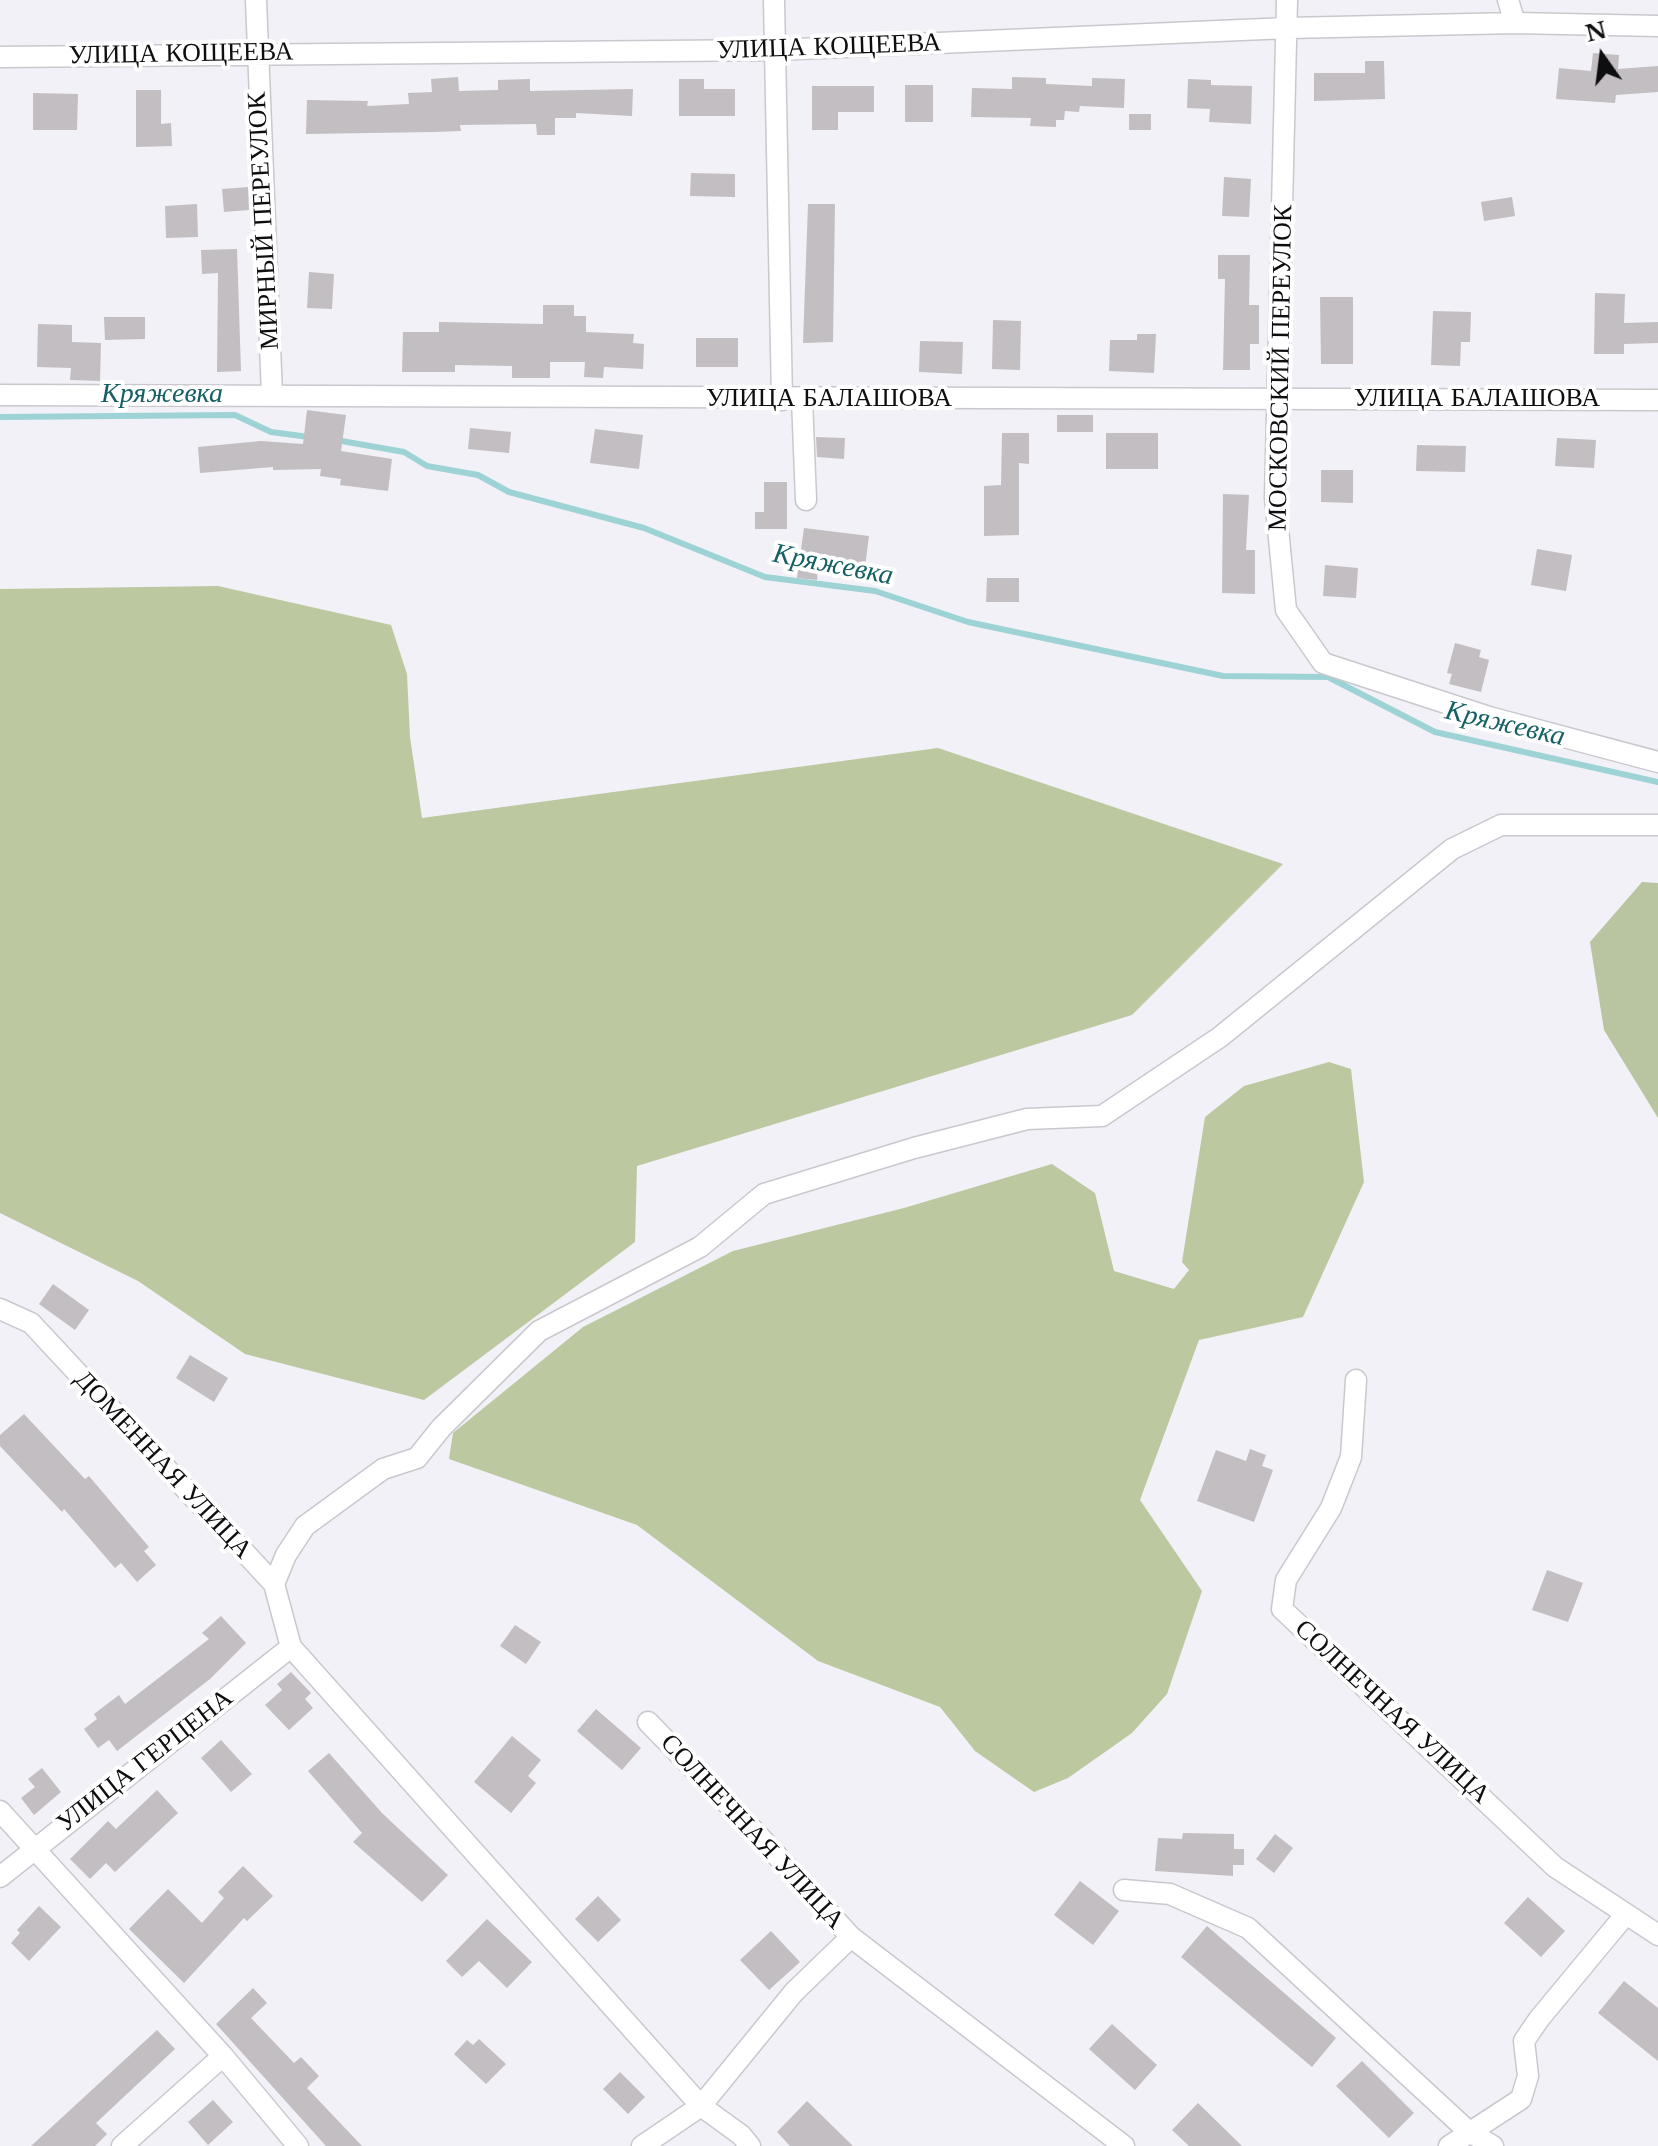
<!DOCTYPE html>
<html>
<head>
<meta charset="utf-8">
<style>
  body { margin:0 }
  #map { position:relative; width:1658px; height:2146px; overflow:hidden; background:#f2f1f7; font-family:"Libre Baskerville",serif }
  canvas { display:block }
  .north { position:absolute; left:1562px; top:16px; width:80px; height:80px; -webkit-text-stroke:6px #fff; paint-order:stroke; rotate:346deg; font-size:22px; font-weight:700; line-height:32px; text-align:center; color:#0e0e10 }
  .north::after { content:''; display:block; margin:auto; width:28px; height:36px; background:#0e0e10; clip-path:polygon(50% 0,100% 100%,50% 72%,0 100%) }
</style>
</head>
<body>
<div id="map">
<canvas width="1658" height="2146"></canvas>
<div class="north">N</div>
</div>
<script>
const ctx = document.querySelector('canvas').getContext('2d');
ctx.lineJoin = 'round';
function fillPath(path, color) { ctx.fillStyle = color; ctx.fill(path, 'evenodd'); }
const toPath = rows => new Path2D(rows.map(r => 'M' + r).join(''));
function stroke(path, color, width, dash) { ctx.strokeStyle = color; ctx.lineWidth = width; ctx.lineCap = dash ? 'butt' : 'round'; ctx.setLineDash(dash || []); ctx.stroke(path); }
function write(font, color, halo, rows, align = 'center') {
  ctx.font = font + ' "Libre Baskerville",serif'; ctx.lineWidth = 8; ctx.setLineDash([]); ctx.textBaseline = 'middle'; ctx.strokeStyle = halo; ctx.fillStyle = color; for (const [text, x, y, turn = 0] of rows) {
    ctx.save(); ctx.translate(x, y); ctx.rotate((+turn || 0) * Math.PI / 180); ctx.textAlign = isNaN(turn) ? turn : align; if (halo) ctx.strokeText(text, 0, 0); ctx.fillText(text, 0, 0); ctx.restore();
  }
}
fillPath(toPath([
  [1642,882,1658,883,1658,1118,1604,1030,1590,942]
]), '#b9c4a0');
fillPath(toPath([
  [218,586,391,625,407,674,410,737,422,818,938,748,1283,864,1132,1015,637,1166,635,1242,424,1400,245,1354,138,1281,0,1213,0,589],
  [1329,1062,1351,1069,1364,1182,1303,1317,1199,1340,1140,1500,1202,1591,1167,1694,1132,1733,1068,1778,1034,1792,975,1751,940,1707,818,1661,637,1525,449,1459,453,1433,583,1327,733,1251,904,1208,1052,1164,1095,1193,1114,1271,1174,1289,1189,1270,1182,1262,1205,1117,1244,1086]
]), '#bbc8a0');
stroke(toPath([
  [0,417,235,415,271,432,309,437],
  [336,440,404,452,427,466,478,475,509,492,644,528,765,577,875,591,968,622,1223,676,1328,677,1435,732,1658,782]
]), '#9dd3d5', 6);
fillPath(toPath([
  [1593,53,1619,55,1618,69,1658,66,1658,92,1616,95,1615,103,1556,99,1559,68,1591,71],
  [1365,61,1384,61,1385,99,1314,101,1314,73,1365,73],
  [458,77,459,91,498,90,498,80,530,79,530,91,633,89,632,116,576,113,576,118,555,118,555,135,537,135,536,124,460,125,461,131,434,132,306,134,307,100,368,101,367,106,409,104,408,93,432,92,431,79],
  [1012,77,1046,78,1046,84,1092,86,1092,78,1125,79,1124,108,1080,106,1079,112,1065,111,1064,120,1056,120,1056,127,1030,126,1031,118,971,117,972,88,1012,89],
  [679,79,704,79,704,89,735,89,735,116,679,116],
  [1188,79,1211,80,1211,85,1252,86,1251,124,1209,122,1210,109,1187,108],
  [905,85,933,85,933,122,905,122],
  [812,86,874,86,874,112,838,112,838,130,812,130],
  [136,90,161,90,161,124,171,123,172,146,136,147],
  [33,93,78,94,77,130,33,130],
  [1129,114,1151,114,1151,130,1129,130],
  [691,173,735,174,735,197,690,196],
  [1224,177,1251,179,1249,217,1222,216],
  [248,187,249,210,224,212,222,189],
  [1512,197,1515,216,1484,221,1481,202],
  [197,204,198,237,166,238,165,206],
  [808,204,835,204,833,342,803,343],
  [237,249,241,371,217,372,218,273,202,274,201,250],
  [1218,255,1250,255,1249,305,1259,305,1259,344,1250,344,1250,370,1223,370,1225,279,1218,279],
  [309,272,334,274,332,309,307,308],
  [1595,293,1625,294,1624,323,1658,322,1658,343,1624,344,1624,354,1594,354],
  [1320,297,1353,297,1353,364,1321,364],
  [543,305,574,305,574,316,586,316,586,332,634,334,633,343,644,344,643,369,604,367,603,378,584,377,585,362,550,362,550,378,512,378,512,366,455,365,455,372,402,372,403,332,439,332,439,322,543,324],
  [1433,311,1471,312,1470,342,1461,342,1460,366,1431,365],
  [104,317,145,317,145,339,105,340],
  [993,320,1021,321,1020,370,992,369],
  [38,324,72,325,72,342,101,343,100,381,70,380,71,368,37,367],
  [1137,334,1156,334,1154,373,1109,371,1110,340,1137,340],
  [696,338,738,338,738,367,696,367],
  [920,341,963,342,962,374,919,372],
  [307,410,346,415,341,451,392,459,388,491,340,485,341,479,320,476,321,469,273,470,273,467,200,473,198,447,261,441,303,444],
  [1057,415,1093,415,1093,432,1057,432],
  [470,428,511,432,509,453,468,449],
  [595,429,643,435,639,469,590,463],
  [1002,433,1029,433,1029,464,1019,463,1019,535,984,536,984,486,1001,485],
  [1106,433,1158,433,1158,469,1106,469],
  [816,437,845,438,844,459,817,457],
  [1557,438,1596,440,1594,468,1555,466],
  [1417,445,1466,446,1465,472,1416,471],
  [1321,470,1353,470,1353,503,1321,502],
  [764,482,787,482,787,529,755,529,755,512,764,512],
  [1223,494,1249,495,1246,550,1255,550,1255,594,1222,593],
  [804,528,869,536,864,574,818,568,817,580,797,578],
  [1537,549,1572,555,1566,591,1531,585],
  [1325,565,1358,568,1356,598,1323,596],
  [987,578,1019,578,1019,602,986,602],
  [1455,643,1481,650,1479,657,1489,660,1481,692,1449,684,1452,674,1447,673],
  [53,1284,89,1310,75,1330,39,1304],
  [190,1355,228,1378,214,1402,176,1378],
  [24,1414,85,1479,89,1476,149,1547,144,1551,156,1565,137,1582,121,1563,115,1568,64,1509,62,1512,0,1446,0,1435],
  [1250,1449,1266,1455,1262,1466,1273,1470,1254,1522,1197,1501,1216,1450,1246,1461],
  [1547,1570,1583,1583,1568,1622,1532,1610],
  [221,1616,246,1643,210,1679,117,1751,109,1740,98,1748,84,1729,97,1719,94,1714,119,1695,125,1704,209,1639,202,1633],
  [515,1625,541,1642,526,1664,500,1646],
  [291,1672,311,1693,305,1699,313,1708,289,1730,265,1705,282,1690,277,1684],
  [596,1709,641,1748,622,1770,577,1731],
  [512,1736,541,1760,528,1776,536,1783,511,1813,474,1782],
  [221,1740,252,1774,231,1792,201,1758],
  [329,1753,382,1813,448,1875,422,1902,353,1842,362,1833,308,1771],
  [42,1768,61,1792,34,1815,21,1798,35,1787,28,1779],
  [157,1790,178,1813,115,1872,106,1863,90,1879,70,1859,108,1821,116,1829],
  [1183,1833,1234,1834,1234,1849,1244,1849,1244,1865,1233,1865,1233,1876,1155,1871,1158,1838,1182,1839],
  [1275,1834,1293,1848,1274,1873,1256,1859],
  [243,1866,273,1896,247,1921,244,1918,184,1983,129,1929,168,1889,202,1923,224,1898,218,1892],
  [1080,1881,1119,1911,1093,1945,1054,1915],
  [598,1896,621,1920,598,1942,575,1919],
  [1528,1897,1565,1931,1541,1957,1504,1923],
  [39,1906,61,1927,29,1961,11,1943,20,1933,17,1930],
  [487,1919,532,1962,507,1988,479,1961,462,1977,446,1961],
  [1207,1926,1336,2038,1312,2067,1181,1957],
  [771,1931,800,1962,769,1990,740,1960],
  [1624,1981,1658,2008,1658,2061,1598,2013],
  [253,1988,267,2003,251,2018,294,2063,301,2057,319,2076,307,2088,362,2146,326,2146,216,2024],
  [1112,2024,1157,2065,1135,2090,1089,2049],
  [157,2030,175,2049,96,2123,107,2134,95,2146,31,2146],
  [479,2039,506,2064,486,2084,454,2054,467,2040,473,2045],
  [1362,2061,1414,2113,1389,2138,1336,2086],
  [620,2072,645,2097,628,2114,603,2089],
  [213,2100,233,2122,208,2145,188,2122],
  [807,2101,853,2146,790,2146,777,2132],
  [1198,2103,1242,2146,1189,2146,1172,2130]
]), '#c3bec1');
const minor = toPath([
  [256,0,272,395],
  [774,0,782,400],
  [1287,0,1275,498,1286,610,1323,663,1489,717,1658,762],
  [1508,0,1515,23],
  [0,57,775,50,1288,28,1515,23,1658,26],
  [0,395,1658,400],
  [802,399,806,500],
  [0,1309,31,1323,274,1584,291,1647,701,2106,741,2135,750,2146],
  [1356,1380,1351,1457,1331,1508,1286,1580,1282,1609,1555,1867,1658,1935],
  [274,1584,286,1555,305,1526,383,1469,417,1458,441,1428,539,1331,700,1247,764,1194,914,1148,1027,1119,1102,1116,1220,1037,1452,849,1501,825,1658,825],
  [648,1722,760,1837,851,1937,1124,2146],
  [0,1811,223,2056,298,2146],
  [0,1877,291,1647],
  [1124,1890,1170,1894,1248,1928,1468,2131,1493,2146],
  [122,2146,223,2056],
  [642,2146,701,2106,794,1992,851,1937],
  [1449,2146,1521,2099,1528,2076,1524,2041,1539,2019,1626,1914]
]);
stroke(minor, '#c9c8ce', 23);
stroke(minor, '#fff', 20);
write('26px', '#0e0e10', '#fff', [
  ["УЛИЦА КОЩЕЕВА",829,47,-2],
  ["УЛИЦА КОЩЕЕВА",181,54,-1],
  ["МИРНЫЙ ПЕРЕУЛОК",264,221,-93],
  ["МОСКОВСКИЙ ПЕРЕУЛОК",1281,368,-89],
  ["УЛИЦА БАЛАШОВА",829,399],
  ["УЛИЦА БАЛАШОВА",1477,399],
  ["ДОМЕННАЯ УЛИЦА",163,1465,47],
  ["СОЛНЕЧНАЯ УЛИЦА",1392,1712,43],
  ["УЛИЦА ГЕРЦЕНА",145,1761,-38],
  ["СОЛНЕЧНАЯ УЛИЦА",752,1832,47]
]);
write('italic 28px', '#166063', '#fff', [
  ["Кряжевка",162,394],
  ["Кряжевка",833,565,11],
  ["Кряжевка",1505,724,13]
]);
</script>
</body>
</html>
